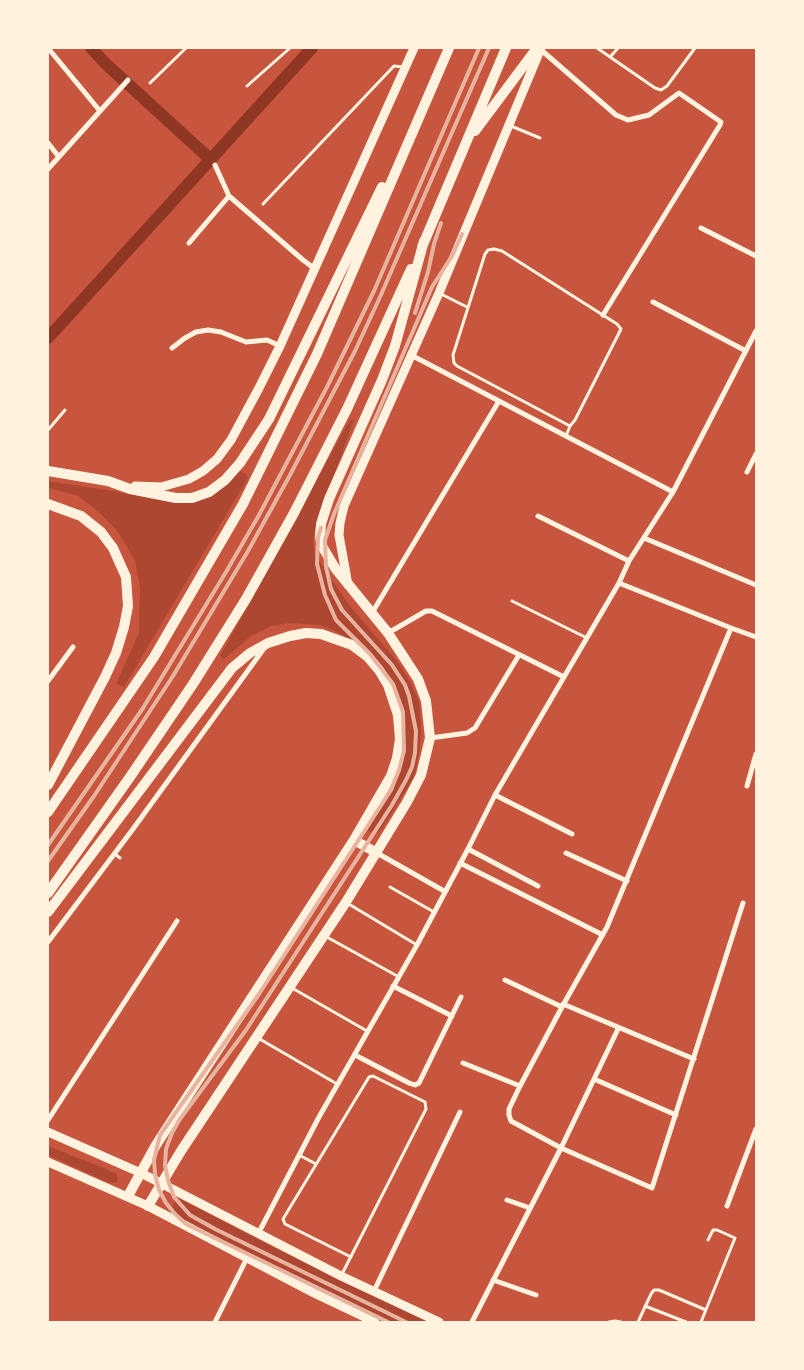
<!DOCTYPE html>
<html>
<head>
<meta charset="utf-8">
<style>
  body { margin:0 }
  #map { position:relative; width:804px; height:1370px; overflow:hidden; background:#c8553d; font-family:Arial,sans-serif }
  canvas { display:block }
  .frame { position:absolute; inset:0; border:49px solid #fff3e0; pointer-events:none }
</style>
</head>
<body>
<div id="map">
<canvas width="804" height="1370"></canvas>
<div class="frame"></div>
</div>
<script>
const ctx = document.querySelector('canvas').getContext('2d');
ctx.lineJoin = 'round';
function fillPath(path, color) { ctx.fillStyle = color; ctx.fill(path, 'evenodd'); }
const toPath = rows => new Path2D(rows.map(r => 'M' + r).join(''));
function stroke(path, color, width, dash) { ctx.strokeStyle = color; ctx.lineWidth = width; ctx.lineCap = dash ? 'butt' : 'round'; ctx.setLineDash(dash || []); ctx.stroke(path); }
fillPath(toPath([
  [354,419,315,530,313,541,315,555,349,605,397,661,411,683,419,702,421,731,419,754,414,777,381,830,377,833,371,832,368,831,367,828,373,813,391,786,400,764,392,685,352,641,334,630,319,625,290,623,271,626,251,636,224,659,220,656,344,430,351,420],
  [239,471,245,473,248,478,124,687,116,684,139,633,140,588,135,561,118,532,100,513,77,495,48,488,48,481,163,499,191,502],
  [48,1146,116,1173,118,1178,117,1182,110,1183,48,1155],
  [178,1198,281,1251,429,1322,380,1322,312,1289,168,1213]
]), '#ae4732');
stroke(toPath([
  [91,48,106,64,210,159],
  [48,338,312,48]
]), '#8f3625', 12);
stroke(toPath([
  [597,48,655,88,661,90,667,86,695,48],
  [611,56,618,48],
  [150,83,186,48],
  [247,86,290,48],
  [511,126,540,138],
  [263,204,394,66,405,67],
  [494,249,502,251,617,324,621,329,575,420,570,426,457,366,454,363,453,355,485,254,488,250,494,249],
  [441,294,467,307],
  [48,430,65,410],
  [566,436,570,426],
  [512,601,587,638],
  [115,854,120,858],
  [390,887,434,912],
  [347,903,417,945],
  [325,936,399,977],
  [292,988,367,1031],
  [258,1038,337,1084],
  [299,1155,316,1164],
  [341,1276,426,1109,425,1102,373,1076,369,1077,283,1219,285,1224,351,1257],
  [645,1306,686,1322],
  [609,1322,615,1321,621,1322],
  [638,1322,651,1294,654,1290,659,1290,706,1310],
  [701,1322,735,1238,717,1230,713,1230,708,1240]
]), '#fff3e0', 3);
stroke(toPath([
  [48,48,100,111],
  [540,49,616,115,628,120,649,115,679,93,721,122,720,125,603,315],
  [48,143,59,157],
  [215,165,229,196,303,260,315,269],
  [48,169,128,80],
  [701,228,756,256],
  [189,243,229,196],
  [653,302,746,351],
  [172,348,185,338,196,332,208,330,221,332,246,342,267,340,280,346],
  [411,355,673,492],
  [747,472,756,454],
  [538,516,629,561],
  [644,538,756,585],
  [619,583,731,628,607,927,562,1007,520,1086,509,1109,509,1115,511,1121,561,1148,652,1188,743,903],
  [372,613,499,401],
  [731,628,756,637],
  [388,633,426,611,432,611,564,677],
  [48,681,73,647],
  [430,738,467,733,475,728,519,655],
  [747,786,756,754],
  [495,795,572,834],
  [468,849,538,886],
  [377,853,444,891],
  [566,853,627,881],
  [460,863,603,935],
  [48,942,133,829,265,647],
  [505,980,562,1007],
  [393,986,452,1016],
  [563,1004,694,1059],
  [355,1055,409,1083,415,1085,419,1083,461,997],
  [463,1063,520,1086],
  [594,1079,676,1115],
  [48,1120,177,921],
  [507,1200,530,1208],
  [727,1206,756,1129],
  [258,1234,319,1117,417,945,468,849,495,795,619,583,629,561,673,492,756,331],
  [493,1280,536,1295],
  [374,1291,460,1112],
  [215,1322,247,1258],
  [472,1322,561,1148,618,1029]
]), '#fff3e0', 5);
stroke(toPath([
  [135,486,161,487,189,479,203,471,217,459,231,440,259,388,280,346,414,48],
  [348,585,339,535,340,523,344,506,439,293,541,48],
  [48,1132,141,1173,341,1276,439,1322],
  [48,1162,148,1206,314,1293,375,1322]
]), '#fff3e0', 9);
stroke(toPath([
  [475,131,537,48],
  [422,247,506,48],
  [48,471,108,481,130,489,176,498,192,498,209,492,225,480,240,463,269,419,382,187],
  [48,504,81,516,101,532,113,548,126,577,128,606,124,627,116,653,105,677,48,785],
  [48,812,154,657,243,504,317,354,449,48],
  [354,840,377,853],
  [48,893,130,777,193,684,246,599,294,513,347,409,411,269],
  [48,912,232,668,250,653,268,643,290,636,306,633,321,634,352,645,368,657,379,670,388,685,398,715,400,739,397,758,391,776,354,840,156,1145,128,1196],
  [148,1206,181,1151,346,902,407,802,421,775,430,738,426,701,418,679,388,633,335,568,322,546,320,537,321,524,329,499,382,380,395,346,424,241]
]), '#fff3e0', 10);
stroke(toPath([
  [415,313,428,272,434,244,441,223],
  [321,528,318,537,317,564,325,595,336,620,370,654,393,684,403,712,404,751,399,770,391,790,259,994,160,1135,154,1160,155,1174,159,1190,166,1203,175,1214,186,1224,388,1322],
  [48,845,143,708,226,572,259,515,327,387,374,291,479,48],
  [48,861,94,796,173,676,248,551,290,475,355,351,380,297,489,48],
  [406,1322,215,1229,190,1215,174,1197,168,1180,165,1165,166,1149,172,1133,180,1119,246,1030,392,805,406,780,412,767,415,753,416,731,409,696,405,685,392,665,342,610,331,589,326,567,325,540,334,514,432,287,452,256,462,234]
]), '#e9b49f', 4);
</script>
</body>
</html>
